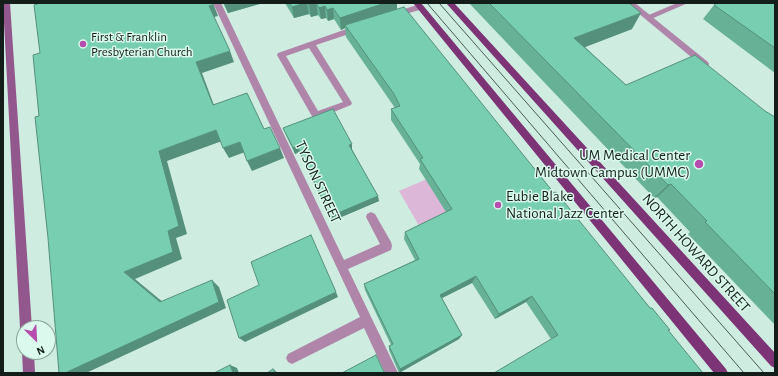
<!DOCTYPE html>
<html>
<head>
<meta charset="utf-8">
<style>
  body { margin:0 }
  #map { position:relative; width:778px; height:376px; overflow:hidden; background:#ceece0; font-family:"Alegreya Sans",sans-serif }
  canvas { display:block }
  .frame { position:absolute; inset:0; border:4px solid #131e1a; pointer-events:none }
  .north { position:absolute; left:16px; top:320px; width:40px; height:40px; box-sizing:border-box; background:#dbfaed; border:1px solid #8ba299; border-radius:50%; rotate:156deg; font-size:11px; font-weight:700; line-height:16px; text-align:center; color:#131e1a }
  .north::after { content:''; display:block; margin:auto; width:14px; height:18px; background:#b54cae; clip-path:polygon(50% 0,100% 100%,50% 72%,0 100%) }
</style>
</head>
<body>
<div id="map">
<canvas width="778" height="376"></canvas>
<div class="frame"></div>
<div class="north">N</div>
</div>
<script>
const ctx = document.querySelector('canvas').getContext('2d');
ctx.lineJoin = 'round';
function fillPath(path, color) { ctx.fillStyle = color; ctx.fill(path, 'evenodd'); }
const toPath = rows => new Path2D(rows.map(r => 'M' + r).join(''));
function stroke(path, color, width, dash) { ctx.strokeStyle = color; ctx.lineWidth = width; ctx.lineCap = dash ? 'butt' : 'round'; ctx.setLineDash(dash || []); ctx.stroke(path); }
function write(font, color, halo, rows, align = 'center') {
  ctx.font = font + ' "Alegreya Sans",sans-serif'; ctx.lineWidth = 3; ctx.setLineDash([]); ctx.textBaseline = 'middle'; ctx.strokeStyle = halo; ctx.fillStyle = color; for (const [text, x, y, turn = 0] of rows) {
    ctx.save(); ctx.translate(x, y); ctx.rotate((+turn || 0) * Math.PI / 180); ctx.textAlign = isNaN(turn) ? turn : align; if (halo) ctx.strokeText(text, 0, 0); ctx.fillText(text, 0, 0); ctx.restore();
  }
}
fillPath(toPath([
  [462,164,450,217,422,231,399,191]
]), '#dcb7d7');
fillPath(toPath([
  [213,3,221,3,344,260,380,244,366,217,367,214,371,212,375,214,391,242,392,246,391,250,348,269,398,373,385,373,364,328,292,364,288,362,286,358,288,354,360,317,213,3],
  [677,3,688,3,651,19,648,19,644,17,677,3],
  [417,5,420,5,424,7,423,9,395,17,391,15,392,13,417,5],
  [358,25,361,26,361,30,316,45,352,103,351,105,319,118,313,118,277,55,278,53,358,25],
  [309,48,343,102,318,111,286,56,309,48]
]), '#af86aa');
fillPath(toPath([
  [626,3,635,3,708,62,709,64,708,66,702,66,626,3]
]), '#af86aa');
fillPath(toPath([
  [3,3,10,3,32,328,24,328,24,333,22,332,20,328,3,3],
  [24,347,24,352,34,352,35,373,23,373,22,352,24,347]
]), '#92578c');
fillPath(toPath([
  [413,3,421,3,726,369,728,373,714,373,413,3],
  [446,3,454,3,775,353,775,368,771,366,446,3]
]), '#7c3477');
stroke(toPath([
  [427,3,744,373],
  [439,3,764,373]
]), '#4a5a54', 1);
fillPath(toPath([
  [223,3,263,3,228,13],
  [285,3,397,3,397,9,554,193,650,308,551,339,526,302,495,319,472,283,442,298,462,335,459,339,399,373,389,350,389,346,391,345,365,290,364,284,415,260,404,239,405,232,446,212,419,169,420,164,391,120,391,109,395,108,346,37,345,28,341,30,334,19,328,21,326,18,321,19,318,15,311,17,309,14,294,18],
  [469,3,629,3,632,29,585,47,626,85,765,111,775,117,775,325,688,234,690,232,657,197,654,198],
  [775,3,775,73,703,19,714,5],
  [283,128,352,149,379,201,332,221,299,152,295,154,285,133]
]), '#67b197');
fillPath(toPath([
  [213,3,218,16,214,17,209,6],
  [224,3,263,3,228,13],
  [305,3,307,3,309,14,294,18,292,7],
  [316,3,318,15,311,17,309,5],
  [385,3,397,3,397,10,345,25,345,28,341,30,340,18],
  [325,6,326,18,321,19,319,8],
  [333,8,334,19,328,21,327,10],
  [641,13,632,29,567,54,574,38],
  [230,51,234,62,202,73,218,116,213,105,196,62],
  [216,130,222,141,167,161,187,234,176,238,182,259,135,279,170,308,160,302,124,272,159,151],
  [240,142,245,152,229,158,223,148],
  [352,144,352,149,350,150,349,145],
  [297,146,299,152,295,154,293,148],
  [280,148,284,158,252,171,247,161],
  [671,184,657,197,654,198,668,185],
  [378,196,379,201,332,221,331,216],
  [476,276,472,283,438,300,440,295],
  [212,280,219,287,226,308,86,373,65,373],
  [336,292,338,297,245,342,239,338],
  [532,296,526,302,495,319,499,314],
  [462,335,459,339,399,373,400,369],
  [230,365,237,368,239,373,233,373],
  [273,369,278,373,279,373,275,373]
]), '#54907b');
const building = toPath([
  [40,3,212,3,213,5,209,6,230,51,196,62,213,105,247,93,264,129,270,127,280,148,247,161,240,142,223,148,216,130,159,151,179,226,168,231,173,252,124,272,160,302,212,280,219,302,65,373,59,373,48,238,35,117,39,116,33,55,40,53,34,5,40,3],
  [289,3,305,3,292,7,289,3],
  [308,3,385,3,340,18,333,8,327,10,325,6,319,8,316,3,309,5,308,3],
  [489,3,629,3,641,13,574,38,626,85,695,55,765,111,775,117,775,294,705,222,707,221,671,184,668,185,489,3],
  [717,3,775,3,775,48,714,5,717,3],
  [404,7,554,193,556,192,650,308,652,308,670,330,668,330,703,373,494,373,558,335,532,296,499,314,476,276,440,295,462,335,400,369,389,346,393,344,364,284,419,259,405,232,452,209,420,159,423,158,391,109,400,106,394,94,345,25,404,7],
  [333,109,352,144,349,145,378,196,331,216,297,146,293,148,283,128,333,109],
  [311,235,336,292,239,338,227,300,259,285,251,262,311,235],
  [376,355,384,372,395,373,342,373,376,355],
  [230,365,233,373,214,373,230,365],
  [273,369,275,373,267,373,273,369]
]);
fillPath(building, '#78ceb0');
stroke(building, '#54907b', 1);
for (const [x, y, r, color] of [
  [83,44,4,"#b54cae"],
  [699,164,5,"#b54cae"],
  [498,205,4,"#b54cae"]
]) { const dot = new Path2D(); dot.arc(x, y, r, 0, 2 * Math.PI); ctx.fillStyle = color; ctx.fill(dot); stroke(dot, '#dbfaed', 1.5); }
write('13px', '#131e1a', '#dbfaed', [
  ["First & Franklin",91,37],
  ["Presbyterian Church",91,52]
], 'left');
write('15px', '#131e1a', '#dbfaed', [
  ["UM Medical Center",690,155],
  ["Midtown Campus (UMMC)",690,172],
  ["Eubie Blake",506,196,"left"],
  ["National Jazz Center",506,213,"left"]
], 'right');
write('15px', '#131e1a', '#dbfaed', [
  ["TYSON STREET",318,182,65],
  ["NORTH HOWARD STREET",696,253,48]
]);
</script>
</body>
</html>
